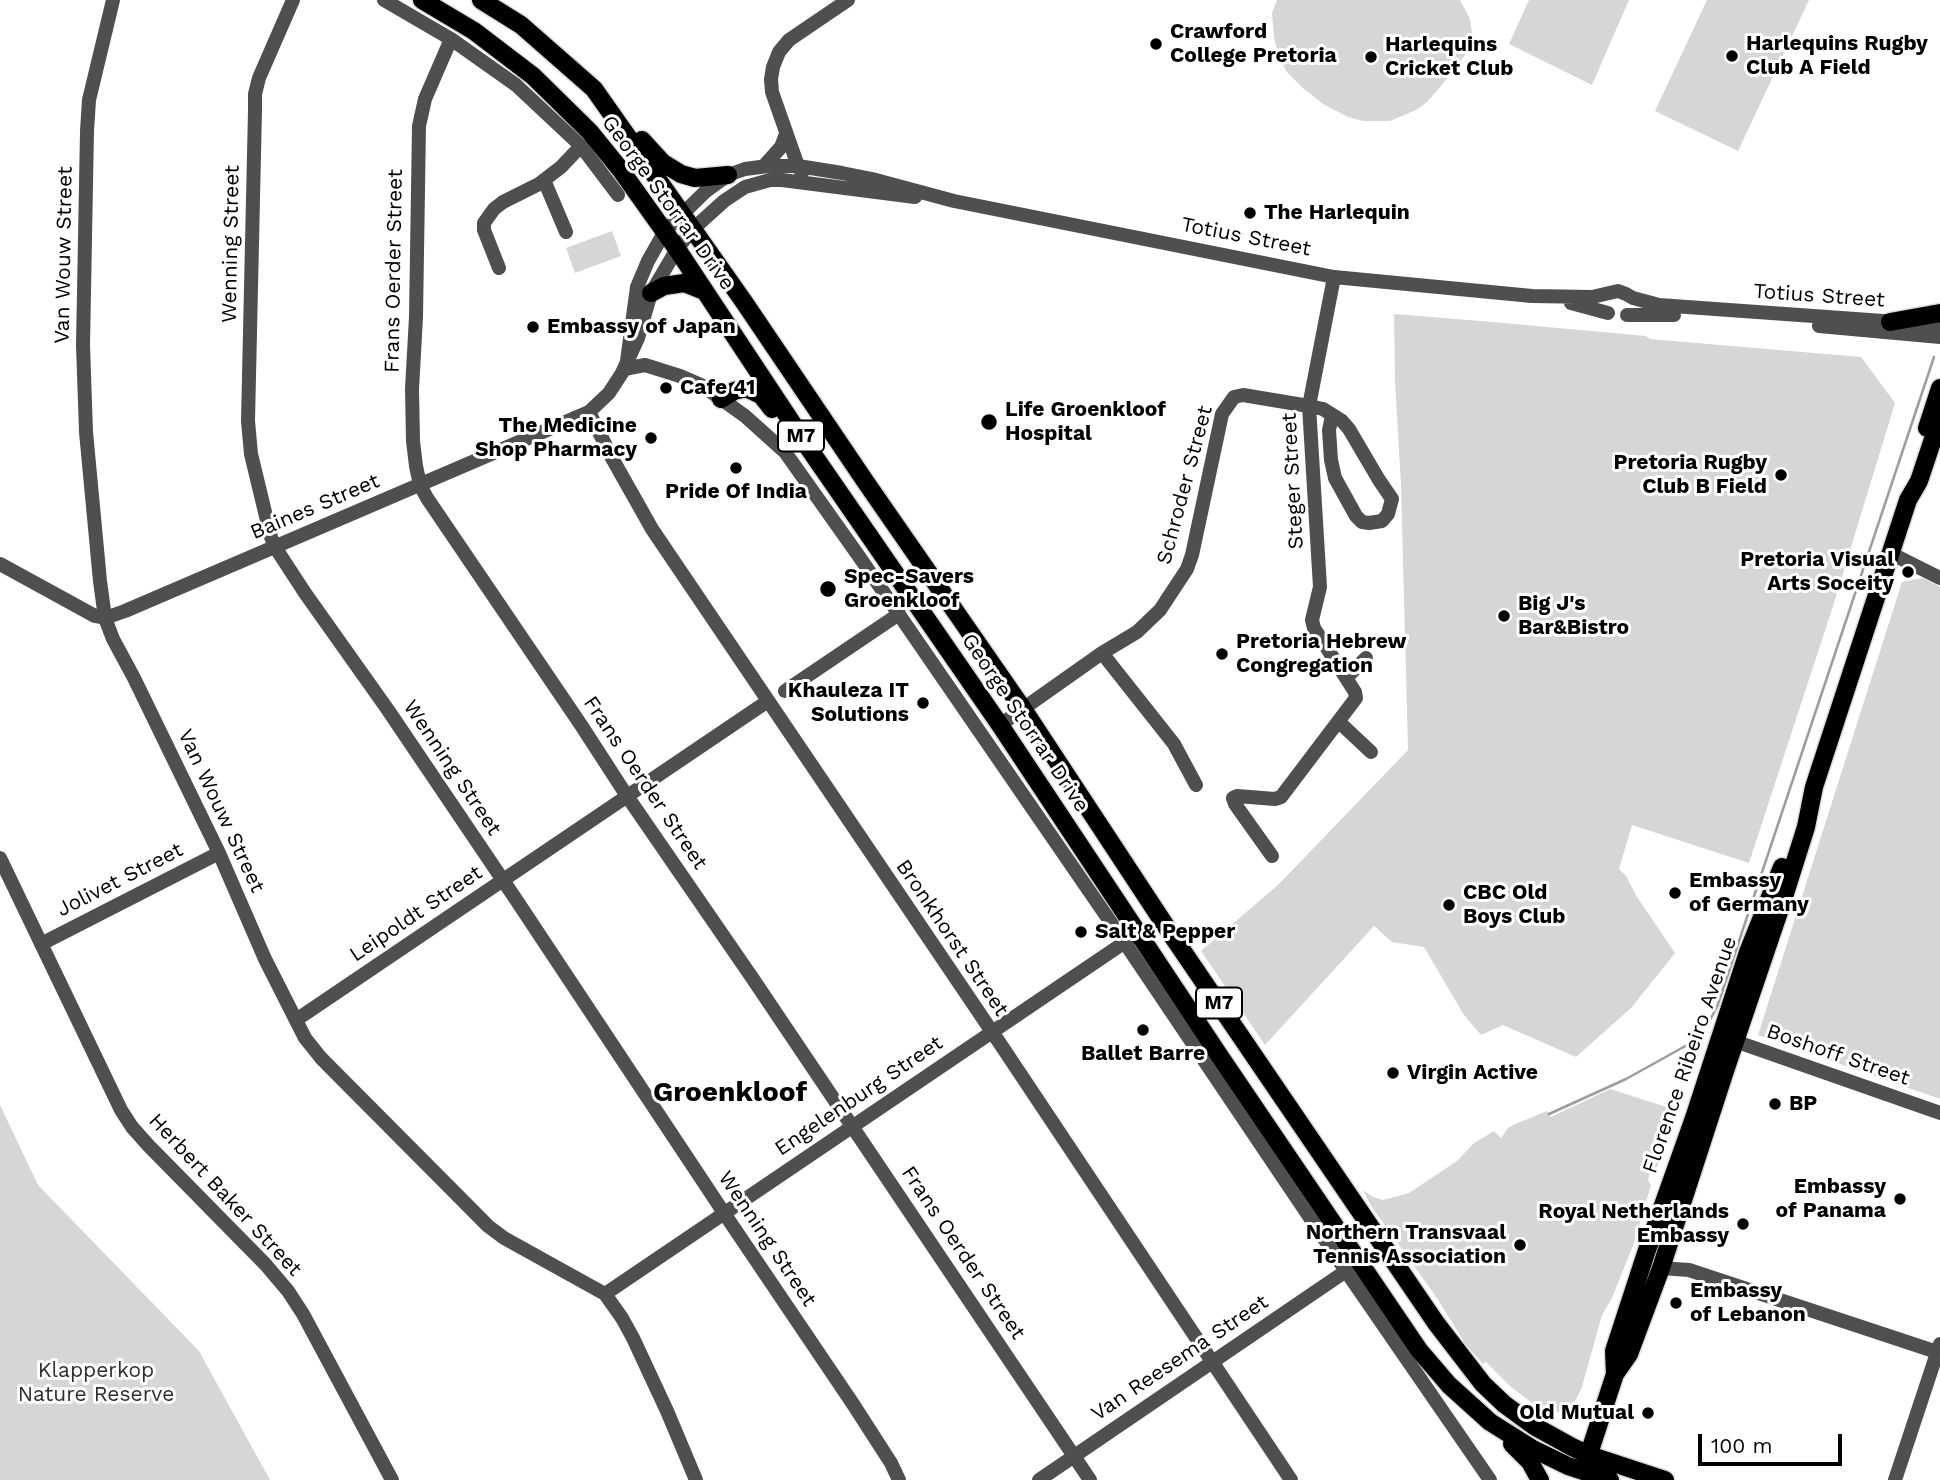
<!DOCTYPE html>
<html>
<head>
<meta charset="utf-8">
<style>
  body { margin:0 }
  #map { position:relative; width:1940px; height:1480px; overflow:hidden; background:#fff; font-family:"Work Sans",sans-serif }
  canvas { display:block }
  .scale { position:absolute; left:1698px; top:1434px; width:144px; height:32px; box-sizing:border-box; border:4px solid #000; border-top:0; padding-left:9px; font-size:21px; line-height:24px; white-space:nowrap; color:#000; -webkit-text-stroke:5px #fff; paint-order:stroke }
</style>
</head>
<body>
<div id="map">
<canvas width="1940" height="1480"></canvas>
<div class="scale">100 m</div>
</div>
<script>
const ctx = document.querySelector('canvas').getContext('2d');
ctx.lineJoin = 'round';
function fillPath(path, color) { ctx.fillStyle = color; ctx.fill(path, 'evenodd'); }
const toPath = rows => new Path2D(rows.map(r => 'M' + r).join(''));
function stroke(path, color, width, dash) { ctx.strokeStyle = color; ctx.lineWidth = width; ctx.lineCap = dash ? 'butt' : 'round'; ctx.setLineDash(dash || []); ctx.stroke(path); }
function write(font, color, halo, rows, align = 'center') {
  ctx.font = font + ' "Work Sans",sans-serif'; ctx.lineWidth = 6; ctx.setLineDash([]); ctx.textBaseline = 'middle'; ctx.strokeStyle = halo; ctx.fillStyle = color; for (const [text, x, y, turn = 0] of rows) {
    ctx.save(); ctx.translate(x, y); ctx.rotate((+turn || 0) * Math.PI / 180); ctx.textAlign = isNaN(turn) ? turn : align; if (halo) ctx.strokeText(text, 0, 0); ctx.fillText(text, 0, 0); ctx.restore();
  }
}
fillPath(toPath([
  [1277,0,1460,0,1470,19,1472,33,1471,43,1468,51,1441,86,1427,102,1416,110,1390,121,1363,121,1348,117,1323,104,1304,89,1287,72,1281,62,1274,39,1272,13],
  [1529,0,1629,0,1592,85,1509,44],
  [1707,0,1809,0,1738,151,1655,111],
  [612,231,621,256,575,273,566,248],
  [1394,314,1481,321,1646,336,1650,339,1861,357,1895,403,1833,606,1749,863,1632,825,1619,869,1626,876,1637,897,1675,953,1631,1008,1576,1057,1503,1025,1481,1035,1464,1015,1424,947,1392,942,1374,926,1265,1045,1201,951,1279,884,1408,750,1401,485,1395,382],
  [1923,578,1940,587,1940,1099,1758,1035,1902,582],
  [1610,1089,1676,1110,1657,1167,1653,1167,1650,1173,1648,1180,1651,1185,1634,1243,1612,1298,1602,1315,1581,1390,1575,1401,1566,1408,1559,1412,1550,1412,1540,1409,1511,1387,1486,1362,1483,1364,1466,1345,1435,1295,1371,1206,1363,1190,1373,1197,1383,1200,1409,1193,1457,1161,1474,1143,1494,1131,1501,1138,1508,1128,1515,1124,1547,1111,1551,1117],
  [0,1105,38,1185,199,1351,270,1480,0,1480]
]), '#d6d6d6');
stroke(toPath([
  [1710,1020,1717,1007,1934,357],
  [1549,1114,1626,1079,1689,1044]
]), '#9d9d9d', 2.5);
const major = toPath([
  [422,0,474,31,533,76,590,132,620,169,677,249,810,450,1000,725,1219,1055,1419,1350,1449,1385,1490,1422,1533,1449,1568,1466,1610,1480],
  [481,0,521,25,594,89,744,302,865,481,1023,709,1171,934,1436,1323,1483,1384,1504,1404,1534,1426,1572,1447,1589,1455,1665,1480],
  [642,140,663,163,681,174,695,178,728,175],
  [651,293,664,286,684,283,704,291],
  [1890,322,1940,313],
  [721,399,734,391,742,389,748,389,761,395,772,409],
  [1927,428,1940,388],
  [1615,1374,1614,1351,1646,1253,1694,1118,1748,952,1782,867],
  [1512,1444,1530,1462,1540,1480],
  [1586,1463,1615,1374,1629,1354,1661,1268,1725,1071,1782,903,1806,827,1814,787,1908,500,1919,481,1940,418]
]);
stroke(major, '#dbdbdb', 21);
stroke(toPath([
  [113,0,89,100,87,131,83,345,86,432,100,581,105,618,113,639,134,678,219,853,265,959,305,1038,321,1058,488,1226,504,1238,605,1294,622,1318,633,1338,667,1411,696,1480],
  [293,0,259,78,255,94,255,110,248,421,251,454,271,537,275,547,305,593,388,710,517,901,724,1213,853,1404,891,1463,899,1480],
  [384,0,451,39,516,85,581,146,618,195],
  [451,39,425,99,419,126,416,317,412,389,413,441,416,466,420,485,427,498,581,725,627,796,753,979,1090,1480],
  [764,166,781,147,786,134],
  [802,173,798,166,772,92,771,79,773,67,779,52,789,40,848,0],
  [544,180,566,232],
  [499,268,484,230,484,223,494,209,503,202,539,184,561,167,581,146],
  [1571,303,1608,313],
  [1627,315,1674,315],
  [1819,326,1940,337],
  [627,361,637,287,648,261,665,231,706,191,728,175,745,169,768,166,798,166,842,173,872,179,954,201,1334,277,1532,296,1592,297,1618,291,1626,294,1633,298,1659,305,1940,325],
  [624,369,645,365,680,376,703,386,745,416,785,452,858,555,1125,943,1346,1271,1490,1480],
  [589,412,612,458,652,529,1003,1048,1291,1480],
  [1892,554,1940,578],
  [0,564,95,616,105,618,125,611,589,412,609,393,622,373,638,338,651,293,677,249,693,229,724,201,745,187,770,180,782,180,915,197],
  [1102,653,1174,744,1196,785],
  [1346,678,1366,658],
  [785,691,899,614],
  [1339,722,1371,752],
  [1000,725,1102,653,1137,632,1160,610,1187,569,1192,555,1222,414,1234,397,1243,395,1309,406,1323,409,1342,421,1349,429,1379,480,1392,499,1388,514,1382,521,1369,523,1362,522,1356,516,1335,478,1331,460,1329,430,1332,416],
  [1272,856,1235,804,1233,798,1237,796,1275,799,1281,797,1356,698,1355,692,1314,628,1312,620,1320,587,1309,406,1334,277],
  [0,858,121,1110,132,1127,148,1145,266,1265,288,1291,303,1314,392,1480],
  [41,944,219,853],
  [296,1020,768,701],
  [1726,1038,1940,1113],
  [1661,1268,1689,1270,1937,1352],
  [605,1294,1131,938],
  [1039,1480,1346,1271],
  [1895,1480,1940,1344]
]), '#4f4f4f', 14);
stroke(major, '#000', 18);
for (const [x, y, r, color] of [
  [1156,44,7,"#000"],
  [1732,56,7,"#000"],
  [1371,57,7,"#000"],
  [1250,213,7,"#000"],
  [533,327,7,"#000"],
  [666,388,7,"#000"],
  [989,422,9,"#000"],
  [651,438,7,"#000"],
  [736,468,7,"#000"],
  [1781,475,7,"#000"],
  [1908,572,7,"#000"],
  [828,589,9,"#000"],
  [1504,616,7,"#000"],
  [1222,654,7,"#000"],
  [923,703,7,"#000"],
  [1675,893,7,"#000"],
  [1449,905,7,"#000"],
  [1081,932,7,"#000"],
  [1143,1030,7,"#000"],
  [1393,1073,7,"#000"],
  [1775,1104,7,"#000"],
  [1900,1199,7,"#000"],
  [1743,1224,7,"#000"],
  [1520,1245,7,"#000"],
  [1676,1303,7,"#000"],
  [1648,1413,7,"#000"]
]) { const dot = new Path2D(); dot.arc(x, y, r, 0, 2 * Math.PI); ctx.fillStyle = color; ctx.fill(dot); stroke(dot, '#fff', 2.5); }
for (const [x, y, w] of [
  [801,436,46],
  [1219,1003,46]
]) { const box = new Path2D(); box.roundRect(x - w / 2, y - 15.5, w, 31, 5); ctx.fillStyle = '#fff'; ctx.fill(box); stroke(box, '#000', 2); }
write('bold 19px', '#000', null, [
  ["M7",801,436],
  ["M7",1219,1003]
]);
write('bold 21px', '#000', '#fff', [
  ["Crawford",1170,32],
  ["College Pretoria",1170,56],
  ["Harlequins Rugby",1746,44],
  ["Club A Field",1746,68],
  ["Harlequins",1385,45],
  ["Cricket Club",1385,69],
  ["The Harlequin",1264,213],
  ["Embassy of Japan",547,327],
  ["Cafe 41",680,388],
  ["Life Groenkloof",1005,410],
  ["Hospital",1005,434],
  ["The Medicine",637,426,"right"],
  ["Shop Pharmacy",637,450,"right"],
  ["Pretoria Rugby",1767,463,"right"],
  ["Club B Field",1767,487,"right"],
  ["Pride Of India",736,492,"center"],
  ["Pretoria Visual",1894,560,"right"],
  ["Arts Soceity",1894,584,"right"],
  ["Spec-Savers",844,577],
  ["Groenkloof",844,601],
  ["Big J's",1518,604],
  ["Bar&Bistro",1518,628],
  ["Pretoria Hebrew",1236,642],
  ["Congregation",1236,666],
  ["Khauleza IT",909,691,"right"],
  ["Solutions",909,715,"right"],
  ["Embassy",1689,881],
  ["of Germany",1689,905],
  ["CBC Old",1463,893],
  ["Boys Club",1463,917],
  ["Salt & Pepper",1095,932],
  ["Ballet Barre",1143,1054,"center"],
  ["Virgin Active",1407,1073],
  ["BP",1789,1104],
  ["Embassy",1886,1187,"right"],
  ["of Panama",1886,1211,"right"],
  ["Royal Netherlands",1729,1212,"right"],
  ["Embassy",1729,1236,"right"],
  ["Northern Transvaal",1506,1233,"right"],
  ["Tennis Association",1506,1257,"right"],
  ["Embassy",1690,1291],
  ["of Lebanon",1690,1315],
  ["Old Mutual",1634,1413,"right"]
], 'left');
write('21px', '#000', '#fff', [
  ["George Storrar Drive",668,203,54],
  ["Totius Street",1246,237,11],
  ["Wenning Street",231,244,-89],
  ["Van Wouw Street",64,255,-89],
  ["Frans Oerder Street",394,271,-89],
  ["Totius Street",1819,296,4],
  ["Steger Street",1293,481,-93],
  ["Schroder Street",1185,485,-75],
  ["Baines Street",315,507,-23],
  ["George Storrar Drive",1025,723,56],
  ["Wenning Street",452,768,56],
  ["Frans Oerder Street",645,783,56],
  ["Van Wouw Street",221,811,65],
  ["Jolivet Street",120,880,-27],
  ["Leipoldt Street",416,914,-34],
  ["Bronkhorst Street",952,938,56],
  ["Florence Ribeiro Avenue",1690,1055,-71],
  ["Boshoff Street",1838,1055,19],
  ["Engelenburg Street",859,1096,-34],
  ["Herbert Baker Street",225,1195,47],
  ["Wenning Street",767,1239,56],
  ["Frans Oerder Street",963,1253,56],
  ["Van Reesema Street",1180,1358,-34]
]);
write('21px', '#2d2d2d', '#fff', [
  ["Klapperkop",96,1371],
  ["Nature Reserve",96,1395]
]);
write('bold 28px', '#000', '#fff', [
  ["Groenkloof",730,1093]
]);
</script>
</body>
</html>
